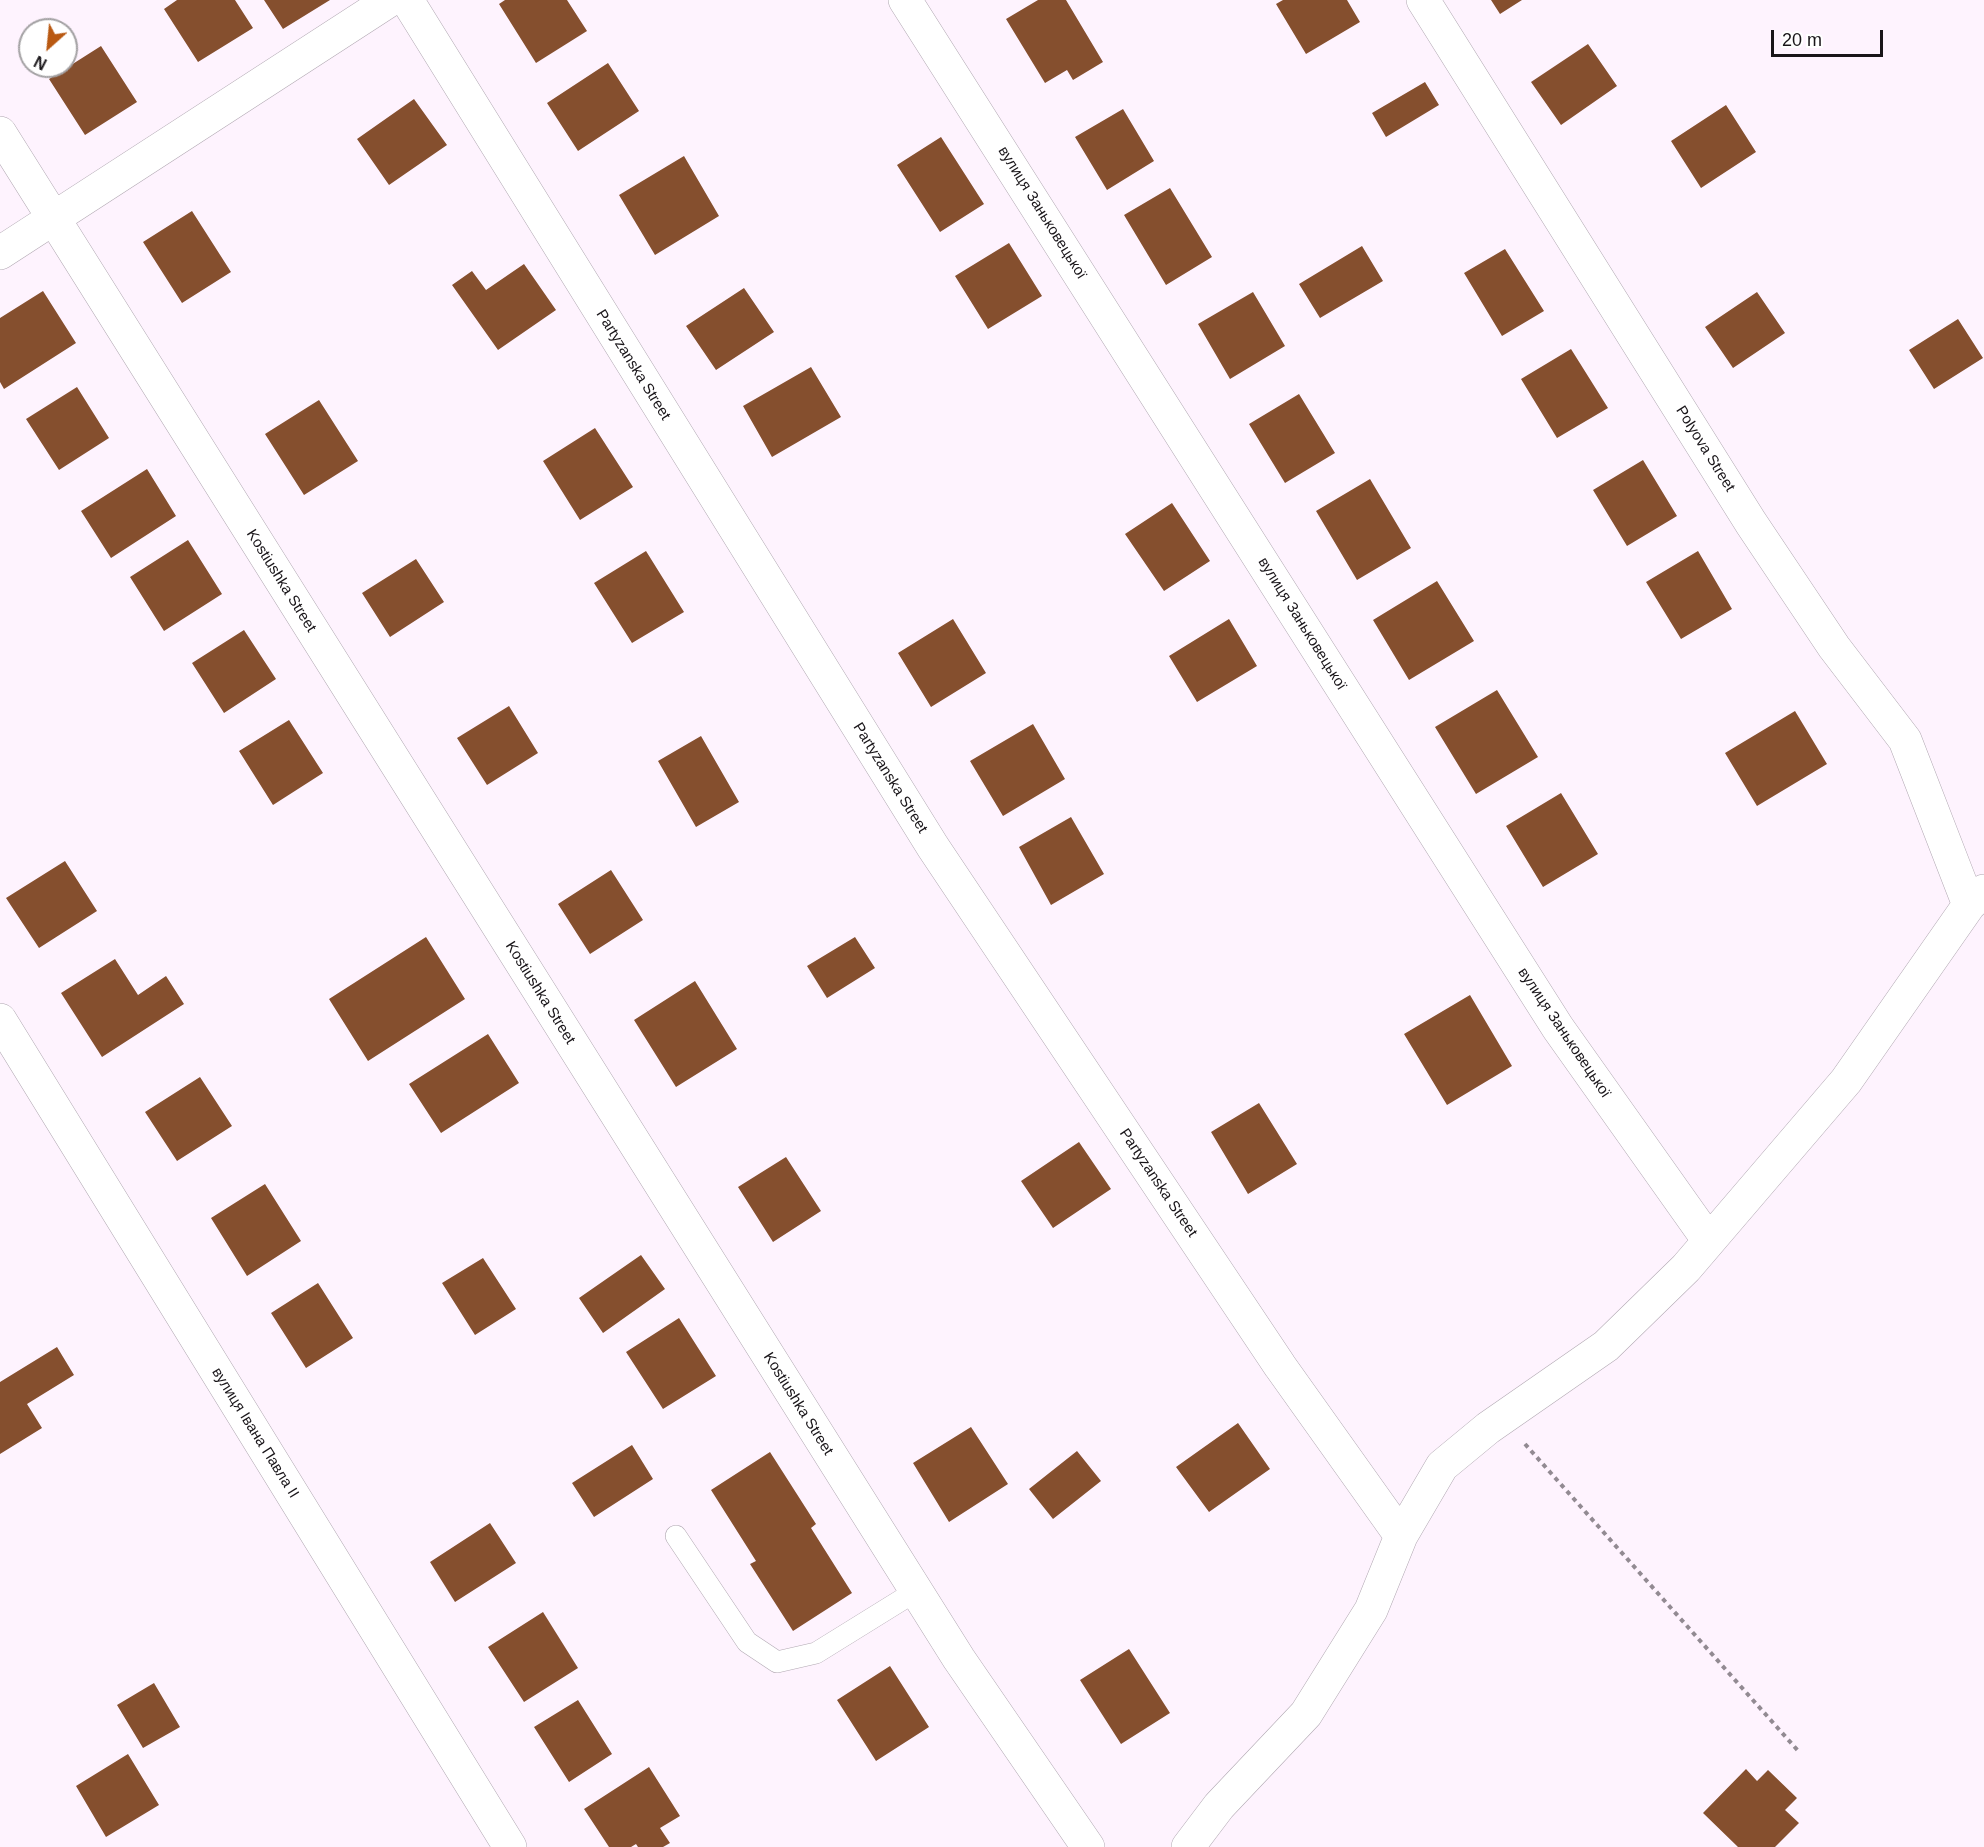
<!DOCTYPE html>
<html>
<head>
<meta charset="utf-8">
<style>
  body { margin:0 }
  #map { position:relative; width:1984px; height:1847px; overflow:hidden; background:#fef3fe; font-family:Helvetica,sans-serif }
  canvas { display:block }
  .north { position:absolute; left:18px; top:18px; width:60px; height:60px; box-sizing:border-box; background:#fff; border:2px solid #a3a1a3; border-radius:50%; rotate:207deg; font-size:16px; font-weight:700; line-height:24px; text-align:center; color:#191519 }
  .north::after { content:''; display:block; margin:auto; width:21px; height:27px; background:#b95912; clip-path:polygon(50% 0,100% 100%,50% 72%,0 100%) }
  .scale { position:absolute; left:1771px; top:30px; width:112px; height:27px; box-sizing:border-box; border:3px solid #191519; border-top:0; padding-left:8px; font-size:18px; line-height:21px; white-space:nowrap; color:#191519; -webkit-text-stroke:4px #fff; paint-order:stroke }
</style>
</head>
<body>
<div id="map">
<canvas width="1984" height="1847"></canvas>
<div class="north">N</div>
<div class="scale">20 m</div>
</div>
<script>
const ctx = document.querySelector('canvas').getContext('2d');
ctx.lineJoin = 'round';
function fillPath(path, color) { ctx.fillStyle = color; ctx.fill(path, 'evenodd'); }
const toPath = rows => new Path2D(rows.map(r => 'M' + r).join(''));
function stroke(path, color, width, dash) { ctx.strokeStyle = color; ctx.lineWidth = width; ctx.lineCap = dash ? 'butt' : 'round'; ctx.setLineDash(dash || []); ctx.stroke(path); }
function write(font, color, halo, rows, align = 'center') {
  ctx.font = font + ' Helvetica,sans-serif'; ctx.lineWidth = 6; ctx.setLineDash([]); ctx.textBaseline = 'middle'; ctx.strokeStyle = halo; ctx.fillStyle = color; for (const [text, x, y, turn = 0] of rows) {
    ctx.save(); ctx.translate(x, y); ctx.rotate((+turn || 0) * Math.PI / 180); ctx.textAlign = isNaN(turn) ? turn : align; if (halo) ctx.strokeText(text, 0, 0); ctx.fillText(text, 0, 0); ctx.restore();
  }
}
fillPath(toPath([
  [177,0,235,0,253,28,198,62,164,9],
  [264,0,330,0,283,29],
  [505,0,567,0,587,31,536,63,499,4],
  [1038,0,1066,0,1103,62,1073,80,1067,70,1045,83,1006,19],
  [1283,0,1347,0,1360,22,1306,54,1276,4],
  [1491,0,1522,0,1500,14],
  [1588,44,1617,86,1561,125,1531,82],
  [101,46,137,102,85,135,49,79],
  [608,63,639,111,578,151,547,103],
  [1425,82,1439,105,1386,137,1372,113],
  [414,99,447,145,389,185,357,139],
  [1726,105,1756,152,1701,188,1671,141],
  [1123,109,1154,161,1107,190,1075,137],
  [941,137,984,204,940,232,897,165],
  [684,156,719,216,655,255,619,195],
  [1170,188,1212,257,1166,285,1124,215],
  [192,211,231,272,182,303,143,242],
  [1009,243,1042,296,988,329,955,276],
  [1362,246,1383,281,1320,318,1299,284],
  [1505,249,1544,311,1502,336,1464,273],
  [524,264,556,310,498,350,452,285,472,271,486,290],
  [744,288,774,332,716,370,686,326],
  [43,291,76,343,4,389,0,382,0,318],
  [1253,292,1285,346,1230,379,1198,324],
  [1757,292,1785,333,1733,368,1705,327],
  [1958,319,1983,358,1934,389,1909,350],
  [1571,349,1608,408,1557,438,1521,379],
  [811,367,841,417,772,457,743,406],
  [77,387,109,438,59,470,26,419],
  [1299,394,1335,453,1285,483,1249,424],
  [319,400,358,461,304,495,265,434],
  [595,428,633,487,580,520,543,461],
  [1643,460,1677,516,1627,546,1593,490],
  [147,469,176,516,111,558,81,511],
  [1370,479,1411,548,1357,580,1316,511],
  [1172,503,1210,561,1164,591,1125,534],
  [188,540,222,594,164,631,130,577],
  [646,551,684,612,632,643,594,583],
  [1698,551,1732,609,1681,639,1646,582],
  [416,559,444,602,390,637,362,593],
  [1437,581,1474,641,1409,680,1373,620],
  [953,619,986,673,931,707,898,653],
  [1229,619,1257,666,1197,702,1169,656],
  [244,630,276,679,224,713,192,663],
  [1497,690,1538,757,1476,794,1435,727],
  [509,706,538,753,487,785,457,738],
  [1795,711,1827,764,1757,806,1725,753],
  [289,720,323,773,273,805,239,751],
  [1033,724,1065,779,1003,816,970,761],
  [701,736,739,802,696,827,658,761],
  [1561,793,1598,854,1543,887,1506,826],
  [1071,817,1104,874,1051,905,1019,847],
  [65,861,97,911,39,948,6,898],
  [611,870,643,920,590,954,558,904],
  [426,937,465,999,368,1061,329,999],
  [855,937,875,968,827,998,807,966],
  [115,959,138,995,166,976,184,1004,102,1057,61,993],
  [695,981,737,1049,676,1087,634,1020],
  [1470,995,1512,1066,1447,1105,1404,1034],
  [488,1034,519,1083,441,1133,409,1084],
  [200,1077,232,1126,177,1161,145,1112],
  [1259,1103,1297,1164,1248,1194,1211,1132],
  [1079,1142,1111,1189,1053,1228,1021,1181],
  [786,1157,821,1211,773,1242,738,1187],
  [265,1184,301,1241,247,1276,211,1218],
  [641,1255,665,1289,603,1333,579,1298],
  [483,1258,516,1309,475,1335,442,1283],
  [318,1283,353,1338,306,1368,271,1313],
  [679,1318,716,1376,663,1409,626,1352],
  [57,1347,74,1375,27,1404,42,1428,0,1454,0,1382],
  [1238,1423,1270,1469,1209,1512,1176,1467],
  [971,1427,1008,1484,949,1522,913,1463],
  [632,1445,653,1479,594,1517,572,1483],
  [1077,1451,1101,1481,1053,1519,1029,1489],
  [770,1452,816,1524,811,1528,852,1593,793,1631,750,1564,756,1561,711,1490],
  [490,1523,516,1563,455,1602,430,1562],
  [543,1612,578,1668,524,1702,488,1647],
  [1129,1649,1170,1713,1121,1744,1080,1680],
  [890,1666,929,1727,876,1761,837,1700],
  [154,1683,180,1727,143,1748,117,1705],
  [578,1700,612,1754,569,1782,534,1727],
  [128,1754,159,1805,106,1837,76,1786],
  [649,1767,680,1816,660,1828,670,1843,663,1847,638,1847,636,1844,631,1847,609,1847,584,1809],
  [1746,1769,1757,1781,1768,1770,1797,1798,1785,1810,1799,1823,1775,1847,1738,1847,1703,1813]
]), '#854f2e');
const lane = toPath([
  [676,1536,747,1642,777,1662,816,1653,916,1591]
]);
const street = toPath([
  [407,0,933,847,1280,1366,1401,1536],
  [905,0,1558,1028,1709,1241],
  [1423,0,1751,523,1834,647,1905,740,1969,905],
  [0,133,959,1659,1088,1847],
  [0,253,390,0],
  [0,1020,510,1847],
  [1188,1847,1219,1806,1306,1714,1371,1610,1401,1536,1442,1466,1488,1428,1606,1346,1686,1268,1846,1081,1969,905,1984,891]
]);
stroke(lane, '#b1a8b2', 22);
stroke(street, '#b1a8b2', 34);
stroke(toPath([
  [1525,1444,1800,1753]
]), '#928a92', 4, [4.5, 4.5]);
stroke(lane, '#fff', 21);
stroke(street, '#fff', 33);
write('15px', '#191519', '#fff', [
  ["вулиця Заньковецької",1042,213,58],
  ["Partyzanska Street",633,365,58],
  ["Polyova Street",1705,449,58],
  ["Kostiushka Street",281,581,58],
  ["вулиця Заньковецької",1302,624,58],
  ["Partyzanska Street",890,778,58],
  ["Kostiushka Street",540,993,58],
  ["вулиця Заньковецької",1564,1033,56],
  ["Partyzanska Street",1158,1183,56],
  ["Kostiushka Street",798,1404,58],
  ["вулиця Івана Павла II",255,1433,58]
]);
</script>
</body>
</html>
